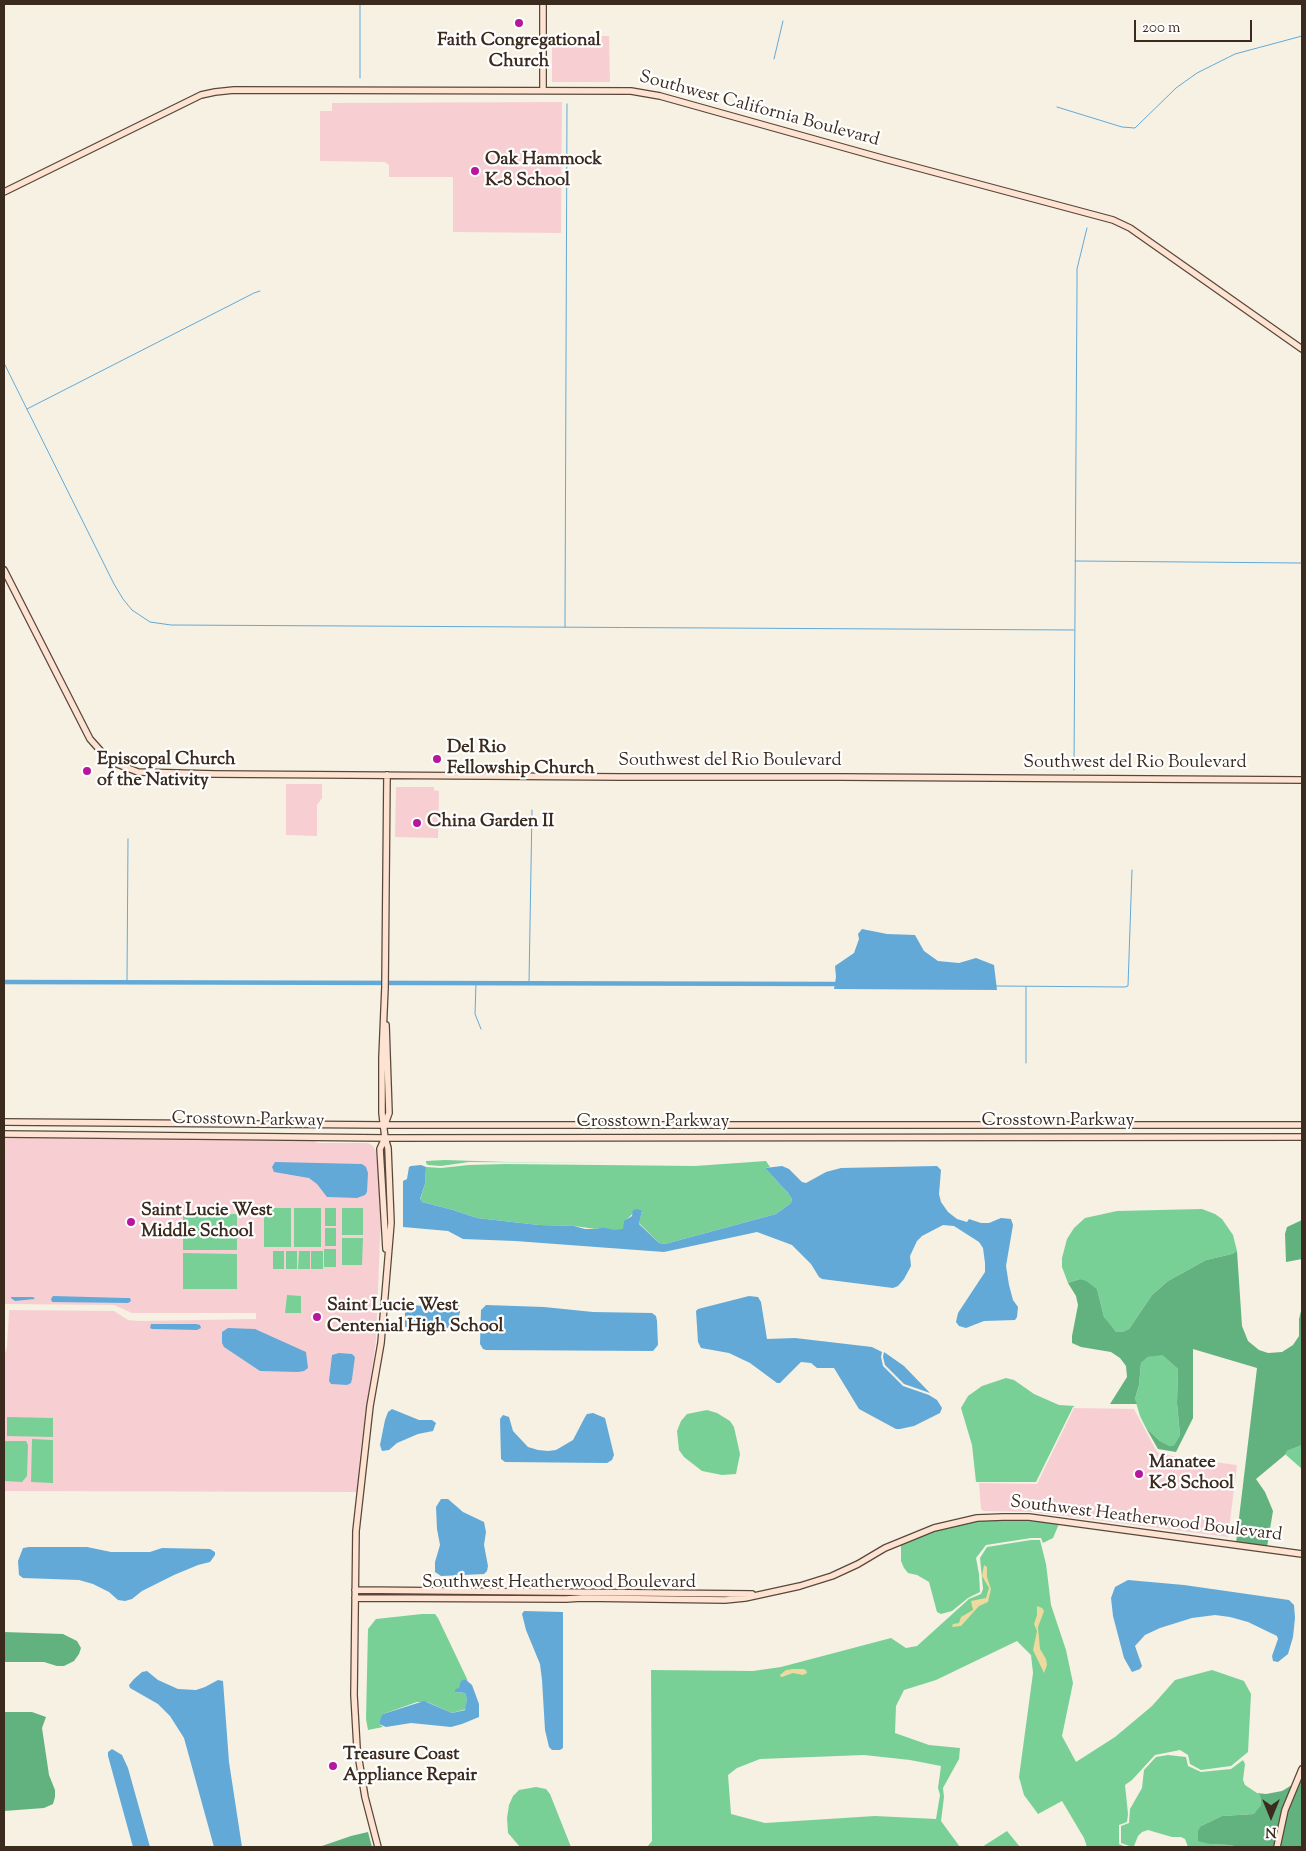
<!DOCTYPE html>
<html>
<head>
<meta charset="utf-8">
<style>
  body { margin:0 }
  #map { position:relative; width:1306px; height:1851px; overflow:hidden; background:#f6f1e2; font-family:"Sorts Mill Goudy",serif }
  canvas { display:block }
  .frame { position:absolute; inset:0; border:5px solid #3b2a1e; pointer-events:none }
  .north { position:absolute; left:1246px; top:1791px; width:50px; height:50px; -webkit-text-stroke:4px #fff; paint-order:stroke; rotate:180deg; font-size:14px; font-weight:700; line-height:20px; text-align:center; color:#3b2a1e }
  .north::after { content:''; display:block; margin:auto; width:18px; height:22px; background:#3b2a1e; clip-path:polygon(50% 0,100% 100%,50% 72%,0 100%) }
  .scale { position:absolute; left:1134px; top:20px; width:118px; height:22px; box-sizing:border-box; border:2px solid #3b2a1e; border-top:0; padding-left:6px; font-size:15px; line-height:18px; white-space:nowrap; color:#3b2a1e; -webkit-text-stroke:4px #fff; paint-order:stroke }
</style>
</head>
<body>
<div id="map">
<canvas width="1306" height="1851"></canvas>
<div class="frame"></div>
<div class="north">N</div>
<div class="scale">200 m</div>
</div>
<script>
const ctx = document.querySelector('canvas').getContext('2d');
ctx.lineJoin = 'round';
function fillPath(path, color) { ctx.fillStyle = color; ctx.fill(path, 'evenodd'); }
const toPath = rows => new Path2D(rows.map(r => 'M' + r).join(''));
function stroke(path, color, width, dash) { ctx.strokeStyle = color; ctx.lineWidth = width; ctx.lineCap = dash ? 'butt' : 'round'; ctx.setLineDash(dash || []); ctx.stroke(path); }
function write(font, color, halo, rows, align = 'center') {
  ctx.font = font + ' "Sorts Mill Goudy",serif'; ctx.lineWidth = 4.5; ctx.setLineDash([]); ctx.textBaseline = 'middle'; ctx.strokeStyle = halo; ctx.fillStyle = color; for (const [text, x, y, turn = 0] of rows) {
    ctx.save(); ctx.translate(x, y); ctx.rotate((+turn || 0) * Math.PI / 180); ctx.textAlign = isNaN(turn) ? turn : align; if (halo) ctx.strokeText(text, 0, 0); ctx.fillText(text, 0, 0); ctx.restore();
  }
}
fillPath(toPath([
  [552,36,609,36,610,82,552,82],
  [562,102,561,233,453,232,453,177,389,177,389,165,385,162,320,161,320,111,332,111,332,103],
  [286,784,322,784,322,798,317,805,317,836,286,835],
  [396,787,434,787,434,790,439,791,438,838,395,837],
  [4,1137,310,1139,318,1143,368,1143,373,1146,376,1151,381,1212,376,1341,361,1446,357,1492,4,1491,4,1356,7,1347,9,1310,114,1311,128,1320,140,1321,256,1319,256,1313,132,1313,114,1305,4,1304,4,1307],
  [1074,1408,1134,1409,1157,1452,1176,1457,1237,1465,1228,1537,1033,1512,983,1511,981,1509,979,1483,1037,1484]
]), '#f7cfd3');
fillPath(toPath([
  [445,1160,507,1162,621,1163,469,1162,441,1166,428,1165,426,1163,426,1161],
  [766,1161,770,1167,765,1168,788,1193,792,1199,791,1203,776,1214,665,1244,659,1243,639,1223,642,1210,638,1209,627,1219,623,1230,612,1230,603,1227,596,1229,574,1226,539,1225,477,1218,453,1210,422,1202,420,1200,425,1184,426,1167,441,1168,469,1165,506,1164,695,1166],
  [264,1208,291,1208,291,1247,264,1247],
  [294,1208,321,1208,321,1247,294,1247],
  [325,1208,336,1208,336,1226,325,1226],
  [342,1208,363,1208,363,1235,342,1235],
  [1202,1209,1215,1214,1222,1219,1233,1235,1237,1251,1232,1254,1206,1260,1168,1281,1152,1295,1129,1329,1122,1332,1116,1332,1109,1325,1104,1317,1097,1289,1080,1279,1068,1283,1062,1267,1062,1258,1067,1239,1074,1228,1085,1218,1117,1211],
  [183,1214,237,1214,237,1250,183,1250],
  [325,1228,336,1228,336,1246,325,1246],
  [342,1238,363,1238,362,1265,342,1265],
  [324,1249,336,1249,336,1267,324,1267],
  [273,1251,284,1251,284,1269,273,1269],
  [286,1251,297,1251,297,1269,286,1269],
  [299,1251,310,1251,310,1269,298,1269],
  [311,1251,323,1251,323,1269,311,1269],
  [183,1253,237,1254,237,1289,183,1289],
  [287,1295,301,1296,301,1313,285,1313],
  [1157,1355,1162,1355,1178,1369,1177,1403,1180,1435,1174,1445,1170,1446,1160,1441,1146,1428,1140,1416,1135,1399,1139,1385,1141,1363,1148,1357],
  [1006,1378,1014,1380,1034,1394,1059,1405,1075,1406,1073,1407,1036,1482,976,1482,972,1445,961,1408,968,1396,982,1386],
  [707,1410,717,1413,730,1421,734,1427,740,1454,736,1474,722,1475,702,1471,684,1457,679,1450,677,1431,681,1421,687,1414],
  [7,1417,53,1418,53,1437,7,1436],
  [32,1439,53,1440,53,1483,31,1482],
  [4,1441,26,1441,28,1445,27,1476,22,1482,4,1481],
  [1302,1445,1302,1469,1286,1455,1287,1451],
  [999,1519,1022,1519,1059,1524,1053,1538,1043,1543,1041,1538,1031,1538,986,1545,976,1558,979,1574,980,1592,968,1598,952,1611,941,1614,937,1612,929,1582,917,1575,908,1573,904,1568,901,1561,901,1543,935,1530,977,1521],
  [1031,1540,1040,1540,1046,1564,1051,1605,1066,1650,1073,1683,1062,1736,1076,1762,1115,1737,1152,1706,1175,1680,1212,1670,1244,1681,1251,1694,1248,1752,1231,1766,1201,1770,1190,1764,1188,1755,1180,1750,1155,1755,1132,1780,1125,1785,1128,1814,1127,1822,1119,1825,1119,1844,1126,1847,1087,1847,1084,1838,1062,1801,1038,1814,1024,1795,1019,1777,1033,1673,1031,1655,1017,1641,936,1680,904,1690,896,1706,895,1733,929,1745,960,1748,959,1759,943,1788,944,1797,941,1821,960,1847,647,1847,652,1841,651,1670,753,1671,781,1667,891,1638,906,1648,917,1646,969,1599,981,1594,983,1589,980,1558,987,1547],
  [864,1755,910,1760,941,1766,938,1788,940,1795,936,1819,875,1816,765,1823,731,1814,728,1775,737,1768,760,1759],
  [422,1614,435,1614,438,1618,468,1681,465,1679,455,1692,465,1693,467,1699,466,1709,452,1713,427,1702,417,1702,383,1714,379,1724,383,1727,368,1730,366,1719,368,1629,376,1619],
  [1168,1755,1186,1757,1188,1766,1201,1772,1231,1769,1243,1760,1245,1764,1243,1780,1245,1785,1260,1795,1261,1805,1259,1809,1254,1814,1222,1816,1201,1826,1210,1844,1230,1845,1238,1847,1188,1847,1185,1839,1181,1837,1172,1837,1148,1830,1142,1832,1138,1836,1134,1846,1132,1847,1121,1843,1121,1826,1129,1823,1130,1809,1142,1788,1144,1770,1156,1757],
  [536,1787,546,1789,550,1794,571,1847,520,1847,508,1833,507,1818,509,1805,513,1796,519,1790],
  [1007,1831,1020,1847,982,1847]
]), '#79d096');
fillPath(toPath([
  [1302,1220,1302,1259,1286,1262,1285,1234,1287,1227],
  [1237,1251,1242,1326,1248,1341,1259,1350,1268,1353,1282,1352,1293,1345,1299,1336,1299,1319,1302,1307,1302,1445,1287,1451,1286,1454,1256,1479,1265,1492,1273,1511,1267,1547,1236,1543,1257,1368,1193,1349,1193,1418,1176,1452,1158,1449,1146,1428,1160,1441,1170,1446,1174,1445,1180,1435,1177,1403,1178,1369,1162,1355,1148,1357,1141,1363,1139,1385,1135,1399,1137,1404,1110,1404,1127,1377,1126,1366,1120,1358,1111,1352,1081,1347,1072,1343,1072,1336,1078,1305,1076,1296,1068,1283,1080,1279,1086,1281,1097,1289,1104,1317,1116,1332,1122,1332,1129,1329,1152,1295,1168,1281,1206,1260,1232,1254],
  [4,1632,63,1634,77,1641,81,1648,79,1654,74,1661,64,1666,57,1666,44,1662,4,1662],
  [4,1712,32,1712,46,1717,42,1728,49,1775,55,1790,55,1797,53,1804,44,1808,4,1811],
  [1302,1774,1302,1847,1279,1847,1287,1810],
  [1295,1779,1283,1809,1275,1847,1238,1847,1230,1845,1210,1844,1198,1841,1198,1831,1201,1826,1222,1816,1254,1814,1261,1805,1260,1795,1257,1793,1266,1794,1282,1791,1292,1785],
  [368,1832,372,1847,319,1847,351,1836]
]), '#62b27f');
fillPath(toPath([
  [984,1565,987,1567,987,1577,991,1589,988,1602,979,1606,961,1626,952,1627,953,1624,959,1623,961,1617,973,1610,971,1601,986,1598,989,1588,982,1576],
  [1037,1606,1042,1608,1044,1611,1038,1627,1040,1649,1046,1659,1047,1665,1044,1673,1033,1650,1037,1631,1034,1624,1037,1615],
  [794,1669,803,1669,806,1670,807,1673,803,1675,793,1673,782,1677,780,1676,780,1675,786,1670]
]), '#eeda9e');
fillPath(toPath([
  [862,929,887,934,915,935,924,951,938,961,959,963,976,958,994,965,997,990,834,989,836,977,835,966,854,953,859,939,858,934],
  [275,1162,362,1164,366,1167,368,1173,367,1192,365,1195,357,1198,327,1197,317,1184,309,1178,274,1172,272,1167],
  [421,1165,426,1167,425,1184,420,1199,422,1202,453,1210,477,1218,539,1225,574,1226,585,1229,596,1229,603,1227,614,1230,623,1229,624,1221,632,1216,633,1210,638,1209,642,1210,639,1224,659,1243,665,1244,776,1214,791,1203,792,1199,788,1193,765,1168,782,1166,789,1169,802,1182,806,1183,826,1172,841,1168,937,1166,941,1170,939,1194,941,1202,948,1212,957,1219,967,1222,969,1219,981,1223,989,1223,1001,1218,1011,1219,1013,1225,1006,1266,1009,1285,1013,1300,1018,1307,1017,1317,1015,1320,984,1321,966,1328,959,1326,956,1322,958,1313,985,1272,985,1263,983,1248,979,1242,954,1226,943,1225,922,1236,917,1241,910,1256,911,1266,904,1279,898,1286,893,1288,822,1279,819,1277,811,1264,792,1245,757,1232,664,1252,515,1241,463,1239,448,1231,403,1227,403,1181,407,1179,409,1167,411,1166],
  [53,1296,125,1298,130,1298,131,1301,128,1303,52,1302,51,1299],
  [749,1296,758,1297,761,1302,767,1339,795,1338,872,1347,882,1352,881,1357,883,1366,903,1386,929,1395,937,1400,942,1408,940,1413,914,1426,900,1429,896,1429,859,1409,834,1368,817,1368,811,1363,801,1362,780,1383,777,1383,750,1363,729,1353,701,1348,698,1342,696,1311,698,1309],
  [11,1297,33,1297,35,1299,15,1301,11,1298],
  [429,1304,459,1305,460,1312,456,1328,405,1327,405,1308,410,1305,425,1306],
  [486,1305,544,1307,593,1312,652,1313,656,1316,657,1321,658,1345,653,1351,486,1350,483,1349,480,1344,481,1310],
  [151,1324,196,1324,200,1325,201,1328,197,1330,152,1329,150,1328],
  [228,1328,255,1329,306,1352,308,1368,304,1371,298,1372,260,1371,224,1347,222,1343,222,1332],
  [884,1352,904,1366,930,1393,904,1384,885,1365,883,1357],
  [339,1353,352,1354,355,1357,352,1379,351,1383,347,1385,331,1384,329,1381,332,1355],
  [392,1409,419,1420,432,1420,436,1423,433,1431,418,1434,397,1443,389,1450,382,1451,380,1445,385,1420,388,1412],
  [593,1413,605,1418,614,1455,612,1460,607,1463,505,1462,501,1459,500,1419,503,1415,509,1417,513,1431,528,1447,538,1450,548,1451,556,1450,573,1440,585,1417,587,1414],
  [441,1499,448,1499,463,1512,484,1522,486,1532,484,1545,488,1566,487,1571,484,1574,441,1576,435,1572,435,1562,440,1545,437,1529,436,1507],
  [29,1547,87,1547,111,1552,150,1552,162,1548,210,1549,215,1552,215,1555,210,1562,198,1565,174,1575,142,1591,132,1599,125,1601,118,1600,109,1592,93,1584,79,1580,23,1578,19,1575,18,1561,23,1548],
  [1128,1580,1184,1585,1289,1600,1294,1605,1295,1618,1293,1637,1288,1654,1278,1662,1273,1661,1272,1656,1278,1639,1277,1636,1248,1622,1230,1617,1215,1615,1192,1618,1160,1628,1145,1635,1135,1646,1142,1666,1140,1669,1132,1672,1124,1658,1113,1616,1111,1598,1115,1587],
  [524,1611,563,1612,563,1748,560,1750,552,1750,549,1747,545,1730,542,1680,540,1664,526,1630,522,1614],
  [147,1671,158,1680,178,1689,196,1690,205,1687,218,1680,223,1681,229,1762,242,1847,214,1847,184,1738,170,1716,158,1704,130,1688,129,1685,134,1679,142,1672],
  [465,1679,472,1685,479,1704,479,1717,462,1724,451,1727,411,1723,386,1727,379,1724,381,1717,383,1714,424,1701,452,1713,465,1710,467,1699,465,1693,455,1692,455,1690,459,1687,461,1681],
  [112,1749,122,1755,128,1768,150,1847,133,1847,108,1756,108,1752]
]), '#62a9d8');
stroke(toPath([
  [774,59,783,21],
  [360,78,360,4],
  [1057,107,1122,127,1135,128,1176,88,1197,73,1235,54,1302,36],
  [4,363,114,584,123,599,132,610,150,622,171,625,1074,630],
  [27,409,254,293,260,291],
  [1075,561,1301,563],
  [565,627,567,104],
  [1074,770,1077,287,1077,269,1087,228],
  [127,982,128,839],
  [476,983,475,1014,481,1029],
  [529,983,532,810],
  [996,986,1125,987,1128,986,1132,870],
  [1026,1063,1026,987]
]), '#62a9d8', 1);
stroke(toPath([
  [4,982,834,984]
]), '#62a9d8', 4.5);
const secondary = toPath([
  [543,90,543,4],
  [4,192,201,95,215,92,234,90,631,91,660,96,885,159,1113,220,1130,228,1302,349],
  [4,570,90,739,107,758,117,764,138,772,215,774,621,777,841,777,1302,780],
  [4,1122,384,1125,1302,1125],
  [385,1124,389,1113,386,1025],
  [4,1134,385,1138,1302,1137],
  [385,1138,380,1149,386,1249],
  [355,1590,752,1594],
  [355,1598,566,1599,582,1598,725,1600,745,1598,800,1586,832,1576,858,1564,885,1548,934,1528,977,1518,1003,1517,1029,1517,1302,1554],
  [378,1847,365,1797,357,1748,354,1695,356,1531,370,1406,381,1343,391,1223,388,1148,385,1138,382,1113,382,1058,385,987,387,775],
  [1277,1847,1285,1810,1302,1769]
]);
stroke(secondary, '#57483b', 8);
stroke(secondary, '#fee3d2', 5.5);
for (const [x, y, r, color] of [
  [519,23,5,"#b5179e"],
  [475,171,5,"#b5179e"],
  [437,759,5,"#b5179e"],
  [87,771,5,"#b5179e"],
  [417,823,5,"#b5179e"],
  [131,1222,5,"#b5179e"],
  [317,1317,5,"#b5179e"],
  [1139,1474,5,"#b5179e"],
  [333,1766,5,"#b5179e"]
]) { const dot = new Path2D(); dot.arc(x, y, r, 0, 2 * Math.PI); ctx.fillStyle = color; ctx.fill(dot); stroke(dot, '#fff', 2); }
write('bold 18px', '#3b2a1e', '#fff', [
  ["Faith Congregational",519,42,"center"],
  ["Church",519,63,"center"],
  ["Oak Hammock",485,161],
  ["K-8 School",485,182],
  ["Del Rio",447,749],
  ["Fellowship Church",447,770],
  ["Episcopal Church",97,761],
  ["of the Nativity",97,782],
  ["China Garden II",427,823],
  ["Saint Lucie West",141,1212],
  ["Middle School",141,1233],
  ["Saint Lucie West",327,1307],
  ["Centenial High School",327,1328],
  ["Manatee",1149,1464],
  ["K-8 School",1149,1485],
  ["Treasure Coast",343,1756],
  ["Appliance Repair",343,1777]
], 'left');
write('18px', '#3b2a1e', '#fff', [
  ["Southwest California Boulevard",759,110,15],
  ["Southwest del Rio Boulevard",730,762],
  ["Southwest del Rio Boulevard",1135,764],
  ["Crosstown Parkway",248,1121,1],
  ["Crosstown Parkway",1058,1122],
  ["Crosstown Parkway",653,1123],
  ["Southwest Heatherwood Boulevard",1146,1520,7],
  ["Southwest Heatherwood Boulevard",559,1584]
]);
</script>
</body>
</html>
